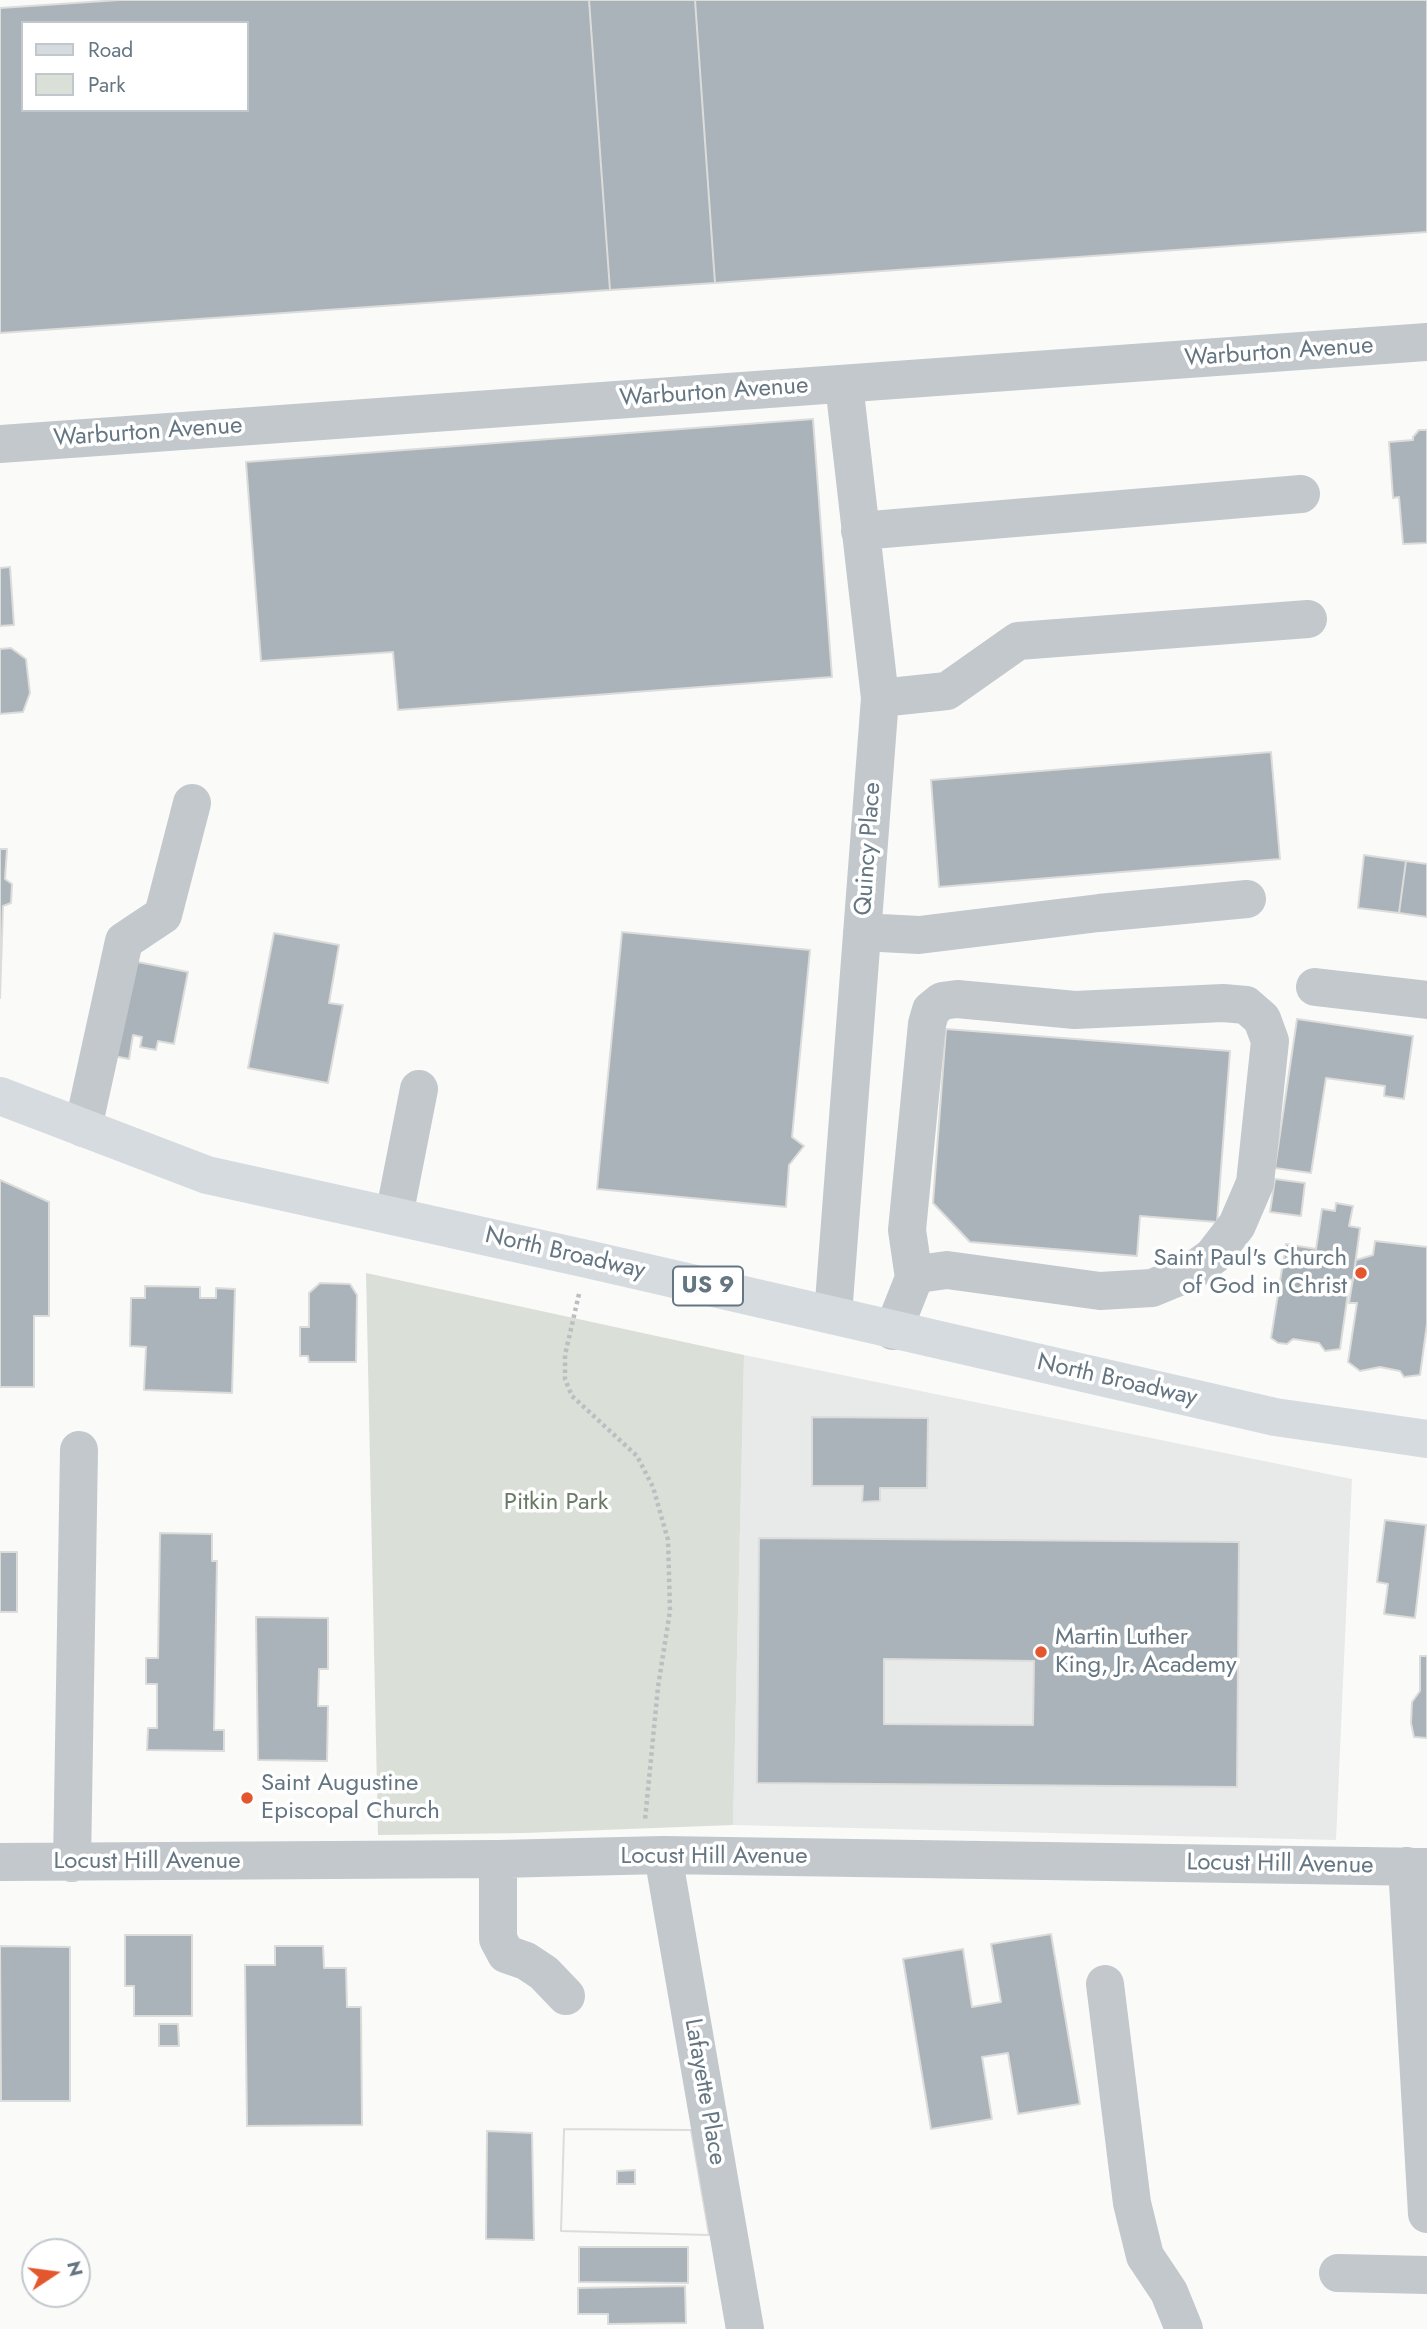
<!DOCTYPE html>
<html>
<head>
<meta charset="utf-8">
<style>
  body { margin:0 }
  #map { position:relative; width:1427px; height:2329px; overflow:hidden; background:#fafaf8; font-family:Jost,sans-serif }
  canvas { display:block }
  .legend { position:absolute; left:21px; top:21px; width:228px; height:91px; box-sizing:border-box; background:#fff; border:2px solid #c1c8cd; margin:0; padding:9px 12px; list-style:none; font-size:21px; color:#657683 }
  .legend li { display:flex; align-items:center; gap:14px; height:35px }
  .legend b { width:35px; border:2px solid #c1c8cd }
  .north { position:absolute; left:21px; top:2238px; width:70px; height:70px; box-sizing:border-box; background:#fff; border:2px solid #c1c8cd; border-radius:50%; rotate:77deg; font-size:19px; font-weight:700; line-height:28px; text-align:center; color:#657683 }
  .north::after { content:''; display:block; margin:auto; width:24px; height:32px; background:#e4572e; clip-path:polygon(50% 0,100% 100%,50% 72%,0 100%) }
</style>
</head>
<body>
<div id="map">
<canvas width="1427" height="2329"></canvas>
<ul class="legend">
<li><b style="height:9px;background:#d6dbdf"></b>Road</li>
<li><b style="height:19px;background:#dadfd7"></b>Park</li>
</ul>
<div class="north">N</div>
</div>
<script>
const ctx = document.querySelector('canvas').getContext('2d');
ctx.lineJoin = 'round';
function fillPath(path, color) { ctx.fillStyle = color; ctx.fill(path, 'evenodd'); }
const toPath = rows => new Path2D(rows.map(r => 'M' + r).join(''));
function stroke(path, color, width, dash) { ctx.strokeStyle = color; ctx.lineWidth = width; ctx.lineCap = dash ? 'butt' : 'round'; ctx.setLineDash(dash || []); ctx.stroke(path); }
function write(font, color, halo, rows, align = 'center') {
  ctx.font = font + ' Jost,sans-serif'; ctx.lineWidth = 7; ctx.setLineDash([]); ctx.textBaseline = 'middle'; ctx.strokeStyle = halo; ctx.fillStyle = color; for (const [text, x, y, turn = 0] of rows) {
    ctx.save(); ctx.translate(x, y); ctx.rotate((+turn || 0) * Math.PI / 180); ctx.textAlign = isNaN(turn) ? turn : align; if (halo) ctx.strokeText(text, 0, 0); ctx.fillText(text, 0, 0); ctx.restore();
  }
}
fillPath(toPath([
  [744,1355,1352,1479,1336,1840,733,1825]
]), '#e8e9e9');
fillPath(toPath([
  [366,1273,744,1355,733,1825,524,1833,378,1835]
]), '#dadfd7');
const building = toPath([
  [119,0,589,0,610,290,0,333,0,8,119,0],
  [23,23,247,23,247,110,23,110,23,23],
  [589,0,695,0,715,283,610,290,589,0],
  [695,0,1427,0,1427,232,715,283,695,0],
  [813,419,832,677,398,710,393,652,261,661,246,462,813,419],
  [1419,430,1427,430,1427,543,1403,544,1399,497,1393,498,1389,442,1413,440,1413,437,1419,430],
  [10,567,14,625,0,626,0,568,10,567],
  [11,648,26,659,30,693,23,712,0,714,0,649,11,648],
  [1271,752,1280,859,939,887,931,780,1271,752],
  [0,849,7,849,5,879,12,884,11,903,3,906,0,998,0,849],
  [1364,855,1406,861,1399,913,1358,908,1364,855],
  [1406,861,1427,864,1427,917,1399,913,1406,861],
  [622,932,810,950,792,1137,804,1146,789,1165,786,1207,597,1189,622,932],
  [274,933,339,945,329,1003,343,1005,328,1083,248,1068,274,933],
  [128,960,188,972,174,1044,158,1041,156,1050,140,1047,142,1037,133,1035,129,1059,109,1055,128,960],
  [1297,1019,1413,1036,1404,1099,1384,1096,1385,1086,1326,1078,1311,1173,1275,1168,1297,1019],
  [946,1029,1230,1051,1217,1222,1140,1216,1137,1256,970,1242,933,1203,946,1029],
  [1275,1179,1305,1183,1301,1216,1270,1212,1275,1179],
  [0,1180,49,1202,49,1316,34,1316,34,1387,0,1387,0,1180],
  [1336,1203,1353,1206,1349,1226,1360,1228,1353,1280,1341,1278,1339,1292,1348,1293,1340,1349,1325,1351,1319,1343,1293,1339,1287,1344,1278,1343,1271,1338,1286,1244,1316,1249,1322,1209,1335,1211,1336,1203],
  [1375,1241,1427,1247,1427,1324,1420,1375,1404,1377,1400,1371,1380,1367,1360,1371,1348,1362,1357,1303,1349,1303,1356,1260,1373,1255,1375,1241],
  [320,1283,350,1284,357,1295,356,1362,309,1362,308,1356,300,1356,300,1327,309,1327,309,1293,320,1283],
  [145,1286,200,1287,200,1298,216,1298,216,1288,235,1289,232,1393,144,1390,146,1347,130,1346,131,1298,145,1298,145,1286],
  [812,1417,928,1418,927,1488,880,1488,880,1501,862,1502,863,1486,812,1486,812,1417],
  [1385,1520,1426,1525,1415,1618,1384,1614,1388,1584,1377,1582,1385,1520],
  [160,1533,212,1534,212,1561,217,1561,214,1730,224,1730,224,1751,147,1750,148,1728,157,1728,157,1684,146,1684,146,1658,158,1658,160,1533],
  [759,1538,1239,1542,1237,1787,757,1783,759,1538],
  [884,1659,1034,1661,1033,1725,884,1724,884,1659],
  [0,1552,17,1552,17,1612,0,1612,0,1552],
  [256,1617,328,1618,328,1669,319,1669,318,1706,328,1706,327,1761,258,1760,256,1617],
  [1420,1656,1427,1656,1427,1738,1414,1737,1411,1723,1412,1702,1420,1691,1420,1656],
  [1051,1934,1080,2104,1018,2114,1008,2053,982,2057,992,2119,931,2129,903,1959,963,1949,972,2007,1001,2002,991,1944,1051,1934],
  [125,1935,192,1935,192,2016,134,2016,134,1986,125,1986,125,1935],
  [0,1946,70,1947,70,2101,1,2101,0,1946],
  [275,1946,323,1946,324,1968,346,1968,347,2007,361,2007,362,2125,247,2126,245,1965,275,1965,275,1946],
  [159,2024,178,2024,179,2046,159,2046,159,2024],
  [564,2129,691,2130,709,2235,561,2231,564,2129],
  [635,2170,635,2184,617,2184,617,2171,635,2170],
  [564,2129,691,2130,709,2235,561,2231,564,2129],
  [487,2131,532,2133,534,2240,486,2239,487,2131],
  [579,2247,688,2247,688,2283,579,2282,579,2247],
  [685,2286,686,2323,608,2324,608,2314,578,2314,578,2288,685,2286]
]);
fillPath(building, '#aab3b9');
stroke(building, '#dcdcda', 2);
stroke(toPath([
  [579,1294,565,1355,565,1379,572,1396,637,1456,653,1487,668,1540,670,1611,658,1687,645,1820]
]), '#bbbfc2', 4.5, [3.5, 3.5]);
stroke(toPath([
  [0,444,1427,342],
  [860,531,1301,494],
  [880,698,947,691,1018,641,1308,619],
  [862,932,919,935,1099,913,1247,899],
  [1315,987,1427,1000],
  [83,1128,124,941,163,915,192,803],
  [394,1216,419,1089],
  [833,1315,880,698,844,384],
  [893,1331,914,1278,907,1230,927,1024,931,1010,942,1001,957,999,1075,1010,1223,1003,1246,1005,1262,1019,1270,1041,1255,1183,1237,1225,1213,1256,1191,1272,1152,1288,1100,1291,947,1270,925,1273,914,1278],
  [663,1855,745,2329],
  [498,1859,498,1939,506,1954,526,1961,544,1973,566,1996],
  [0,1862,498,1859,663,1855,1427,1867],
  [72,1863,79,1450],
  [1407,1866,1427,2214],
  [1105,1984,1132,2203,1145,2256,1169,2292,1184,2329],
  [1338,2273,1427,2275]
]), '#c3c8cc', 38);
stroke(toPath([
  [0,1096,207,1175,587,1259,1275,1417,1427,1439]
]), '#d6dbdf', 38);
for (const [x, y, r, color] of [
  [1361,1273,7,"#e4572e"],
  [1041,1652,7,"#e4572e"],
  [247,1798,7,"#e4572e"]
]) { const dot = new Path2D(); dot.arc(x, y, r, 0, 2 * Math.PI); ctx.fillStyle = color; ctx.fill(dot); stroke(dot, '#fff', 2.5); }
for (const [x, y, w] of [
  [708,1286,70]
]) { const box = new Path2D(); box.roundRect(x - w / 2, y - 19.5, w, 39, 5); ctx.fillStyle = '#fff'; ctx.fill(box); stroke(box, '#657683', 2); }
write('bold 23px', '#657683', null, [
  ["US 9",708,1286]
]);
write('24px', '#657683', '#fff', [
  ["Warburton Avenue",1279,353,-4],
  ["Warburton Avenue",714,393,-4],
  ["Warburton Avenue",148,433,-4],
  ["Quincy Place",869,849,-86],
  ["North Broadway",565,1254,13],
  ["North Broadway",1117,1381,13],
  ["Locust Hill Avenue",714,1857],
  ["Locust Hill Avenue",147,1862],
  ["Locust Hill Avenue",1280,1865,1],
  ["Lafayette Place",704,2092,80]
]);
write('24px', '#657683', '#fff', [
  ["Saint Paul's Church",1347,1259,"right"],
  ["of God in Christ",1347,1287,"right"],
  ["Martin Luther",1055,1638],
  ["King, Jr. Academy",1055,1666],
  ["Saint Augustine",261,1784],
  ["Episcopal Church",261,1812]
], 'left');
write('24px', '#687a64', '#fff', [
  ["Pitkin Park",556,1503]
]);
</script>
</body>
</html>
